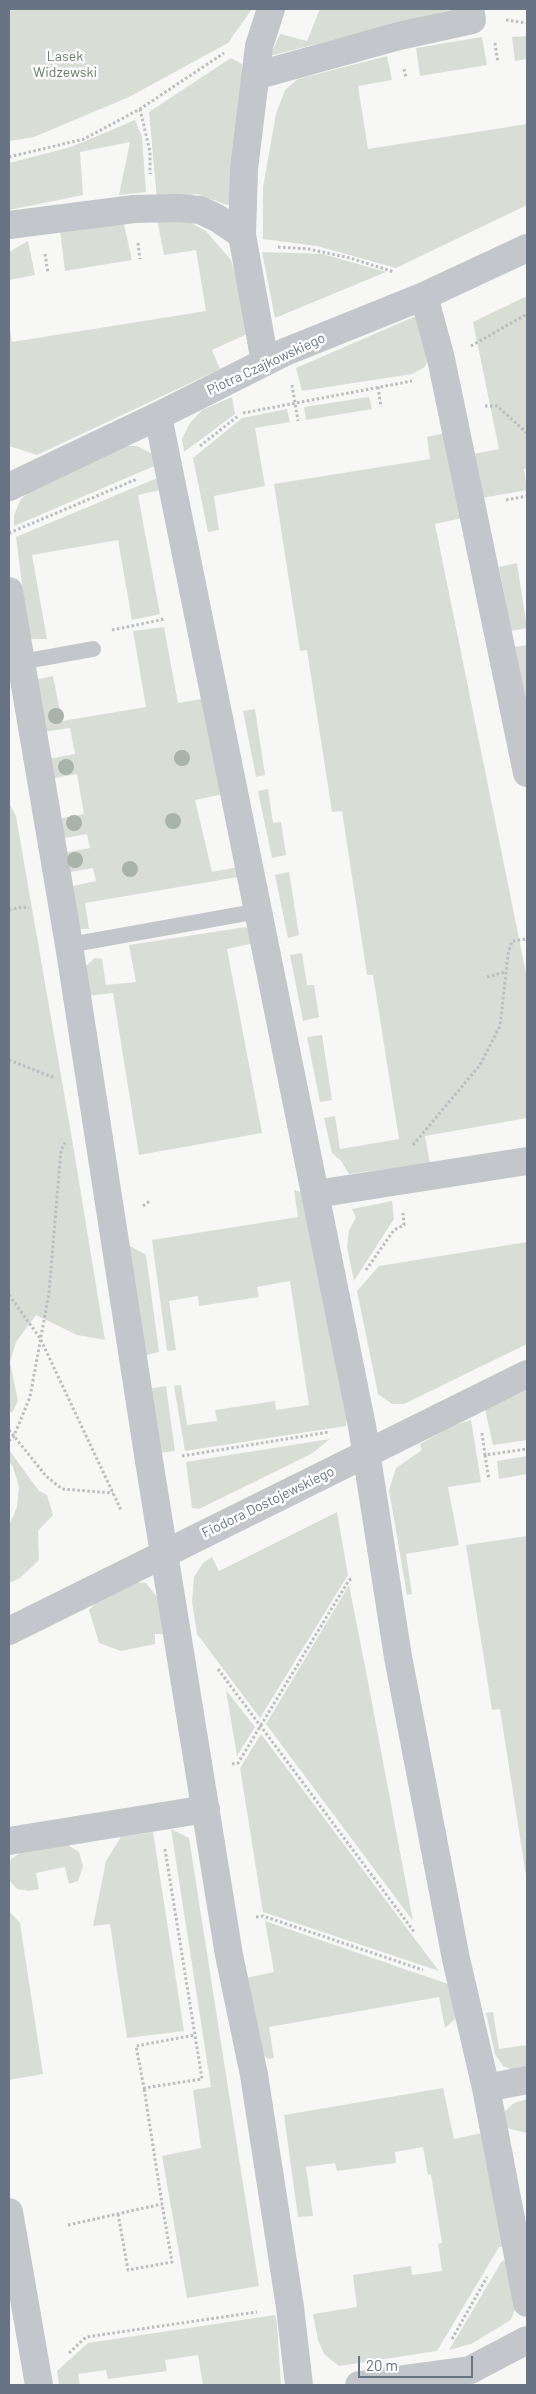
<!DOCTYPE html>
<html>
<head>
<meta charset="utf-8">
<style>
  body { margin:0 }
  #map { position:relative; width:536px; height:2394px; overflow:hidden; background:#f7f7f5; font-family:Barlow,sans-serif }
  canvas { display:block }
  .frame { position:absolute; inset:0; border:10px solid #687483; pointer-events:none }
  .scale { position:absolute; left:358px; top:2356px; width:115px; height:22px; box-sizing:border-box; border:2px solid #687483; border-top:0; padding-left:6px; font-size:15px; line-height:18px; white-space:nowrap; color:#687483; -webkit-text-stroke:4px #fff; paint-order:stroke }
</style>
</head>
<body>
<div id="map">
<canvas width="536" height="2394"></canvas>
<div class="frame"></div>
<div class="scale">20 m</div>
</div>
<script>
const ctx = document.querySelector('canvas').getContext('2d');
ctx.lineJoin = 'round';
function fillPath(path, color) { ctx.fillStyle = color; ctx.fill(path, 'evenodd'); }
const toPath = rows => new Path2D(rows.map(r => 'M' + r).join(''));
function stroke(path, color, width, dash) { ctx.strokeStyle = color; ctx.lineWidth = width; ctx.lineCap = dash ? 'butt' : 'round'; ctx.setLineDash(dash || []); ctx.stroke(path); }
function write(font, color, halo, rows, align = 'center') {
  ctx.font = font + ' Barlow,sans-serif'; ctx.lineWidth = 5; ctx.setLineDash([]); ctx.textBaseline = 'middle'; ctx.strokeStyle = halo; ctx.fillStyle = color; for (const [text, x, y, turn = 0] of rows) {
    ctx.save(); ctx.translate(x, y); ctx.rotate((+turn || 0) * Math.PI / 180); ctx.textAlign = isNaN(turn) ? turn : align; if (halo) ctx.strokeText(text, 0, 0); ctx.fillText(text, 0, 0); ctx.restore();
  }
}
fillPath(toPath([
  [9,9,252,9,228,43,129,97,34,137,9,141],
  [320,9,453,9,270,56,280,34,307,41],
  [527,36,527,59,515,61,512,37],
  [482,37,487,65,420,76,416,48],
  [387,56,392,80,358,86,368,149,527,124,527,205,396,268,317,246,263,239,263,187,276,114,285,90,298,79],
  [231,58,242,64,237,205,227,205,197,194,157,200,149,112],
  [135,120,142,137,146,192,119,195,130,142,80,152,83,195,9,210,9,163,71,147],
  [156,214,176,215,206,231,231,260,245,307,247,334,212,350,220,369,37,455,9,446,9,323,12,342,206,311,196,250,164,255],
  [123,220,132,260,65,271,60,230],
  [28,241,35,275,9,280,9,252],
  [262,252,323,254,386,272,275,318],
  [527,296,527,468,524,469,527,490,482,498,473,454,499,449,473,322],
  [416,316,429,357,425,367,412,374,302,391,296,368],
  [232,397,235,414,184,452,182,439,190,423,202,410],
  [369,397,372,409,306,420,304,407],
  [287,409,290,422,255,428,265,486,214,496,219,530,208,532,193,458,242,418],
  [446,433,462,518,435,524,527,978,527,1118,425,1136,430,1163,349,1174,341,1161,332,1153,324,1118,335,1116,340,1149,399,1139,373,975,367,975,342,811,332,812,307,650,300,651,274,484,430,459,427,437],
  [126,446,137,446,153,454,159,464,14,526,14,515,21,499,38,485],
  [162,476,165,489,138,495,160,614,132,620,118,540,32,555,47,639,29,639,16,537],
  [517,563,527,628,511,631,499,567],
  [164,627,178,703,207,698,223,794,195,800,212,872,238,867,238,877,85,903,89,929,77,929,68,887,96,881,93,868,66,873,63,853,90,848,87,834,60,839,58,819,84,814,77,774,50,779,48,759,75,754,70,728,43,732,34,680,53,676,62,721,146,707,133,631],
  [527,645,527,710,514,647],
  [255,709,265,775,256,777,243,711],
  [268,789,273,823,281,822,286,855,272,858,258,791],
  [9,803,16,816,72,1139,105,1340,77,1335,36,1315,16,1342,10,1362,18,1401,12,1413,9,1410],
  [289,872,299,935,288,938,275,875],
  [246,927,254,943,227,949,262,1133,139,1155,113,993,85,996,81,970,95,958,102,959,106,985,136,982,129,945],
  [302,953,307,985,314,985,319,1017,303,1021,290,955],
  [322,1035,332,1100,320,1102,307,1037],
  [294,1190,301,1192,304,1197,347,1417,346,1426,185,1451,174,1386,181,1385,187,1425,217,1421,215,1410,275,1401,276,1410,309,1405,290,1281,257,1287,259,1297,199,1306,198,1296,169,1301,176,1350,167,1351,152,1240,298,1217],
  [392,1201,394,1219,354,1281,347,1247,349,1230,356,1218,352,1209],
  [527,1242,527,1344,404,1404,392,1404,378,1394,357,1291,379,1266],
  [125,1243,146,1255,159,1352,143,1356],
  [166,1386,175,1451,158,1453,148,1389],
  [527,1390,527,1440,493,1445,485,1409],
  [471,1420,481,1482,448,1487,459,1545,406,1554,412,1594,407,1595,389,1490,396,1468,422,1450,420,1444,452,1426],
  [330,1439,311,1454,199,1509,192,1508,186,1462],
  [9,1450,39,1491,47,1495,53,1515,38,1531,39,1560,20,1578,9,1583,9,1526,17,1507,19,1487,13,1467,9,1461],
  [527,1456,527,1474,499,1479,497,1461],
  [337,1512,348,1575,260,1718,197,1634,192,1602,194,1577,203,1563,212,1557,219,1571],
  [527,1536,527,1876,526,1876,500,1709,492,1710,466,1545],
  [133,1582,146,1583,158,1598,163,1634,155,1634,155,1644,121,1651,99,1643,89,1610,105,1593],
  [349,1585,368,1682,413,1921,266,1724],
  [226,1690,255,1727,237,1756],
  [261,1734,439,1971,263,1912,240,1768],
  [171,1829,189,1838,259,2286,187,2298,162,2156,201,2148,193,2090,211,2087],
  [153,1832,184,2031,127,2038,110,1924,93,1926,106,1861,121,1837],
  [68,1845,79,1852,83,1866,78,1881,69,1884,65,1867,36,1873,39,1889,29,1891,17,1889,9,1880,9,1865,11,1859,20,1853],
  [9,1911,20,1923,43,2074,9,2080],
  [265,1921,451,1985,455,2003,455,2019,445,2028,439,1997,269,2027,274,2058,269,2059,261,2054,246,1978,274,1972],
  [493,2012,499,2049,527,2045,527,2070,513,2070,503,2066,495,2054,486,2013],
  [443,2088,454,2139,482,2133,505,2246,499,2247,437,2351,339,2366,324,2354,318,2340,313,2314,357,2307,353,2275,411,2266,412,2275,442,2271,438,2244,442,2243,431,2174,428,2175,423,2147,395,2152,396,2163,337,2171,335,2163,306,2167,313,2216,298,2217,284,2115],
  [527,2099,527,2133,503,2127,505,2111,514,2103],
  [509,2259,516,2307,511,2320,471,2344,449,2350,502,2261],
  [275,2315,277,2323,281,2385,203,2385,198,2355,165,2360,167,2371,108,2379,106,2370,78,2374,80,2385,59,2385,57,2371,88,2343]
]), '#d8ded6');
stroke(toPath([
  [506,20,527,23],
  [495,43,498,63],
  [404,69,406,78],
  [140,109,150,152,150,174],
  [9,157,84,139,140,109,224,53],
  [138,243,140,259],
  [278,247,309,249,350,258,394,272],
  [45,254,48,273],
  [471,346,527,314],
  [292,385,298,421],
  [378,387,381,407],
  [485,406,497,406,527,433],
  [243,413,412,381],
  [200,446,238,416],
  [506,500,527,496],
  [9,533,137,479],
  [112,630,165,619],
  [9,910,22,907,29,908],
  [487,977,505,972],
  [9,1060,55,1078],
  [413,1145,480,1065,500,1026,508,954,512,941,527,939],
  [143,1206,151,1200],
  [366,1270,394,1230,404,1225,403,1213],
  [9,1295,40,1338,121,1510],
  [9,1430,46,1476,62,1489,113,1493],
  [482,1433,485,1455,527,1449],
  [9,1441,14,1436,30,1397,49,1293,61,1150,65,1143],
  [485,1455,489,1480],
  [182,1456,329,1432],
  [218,1669,415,1933],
  [232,1764,238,1763,349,1580,352,1579],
  [165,1849,202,2079,144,2088,136,2046,195,2035],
  [256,1917,263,1916,423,1970],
  [118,2214,128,2270,172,2262,162,2204],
  [68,2225,162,2204,144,2088],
  [452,2339,487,2277],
  [69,2353,86,2337,257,2312]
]), '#bbbdc0', 3, [2.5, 2.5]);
stroke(toPath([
  [21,662,93,649],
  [69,945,259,911]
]), '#c3c6ca', 16);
stroke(toPath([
  [255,76,399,36,472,20,470,9],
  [9,225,134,209,178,208,200,210,217,218,242,235,265,362],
  [242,235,244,169,259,46,271,9],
  [424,296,441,359,527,773],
  [158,416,362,1426,398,1657,456,1959,486,2088,527,2303],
  [9,487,158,416,285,352,424,296,527,248],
  [9,591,69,945,149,1461,229,1955,254,2075,290,2307,299,2385],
  [316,1194,527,1161],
  [9,1631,527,1374],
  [9,1841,206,1809],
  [486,2088,527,2080],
  [9,2212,39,2385],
  [359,2385,470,2370,527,2340]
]), '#c3c6ca', 28);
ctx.fillStyle = '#a9b3a7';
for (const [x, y] of [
  [56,716],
  [182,758],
  [66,767],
  [173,821],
  [74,823],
  [75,860],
  [130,869]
]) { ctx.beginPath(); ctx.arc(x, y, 8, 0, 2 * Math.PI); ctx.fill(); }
write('14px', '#697b67', '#fff', [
  ["Lasek",65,56],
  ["Widzewski",65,72]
]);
write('14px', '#687483', '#fff', [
  ["Piotra Czajkowskiego",266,364,-25],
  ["Fiodora Dostojewskiego",268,1502,-26]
]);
</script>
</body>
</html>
